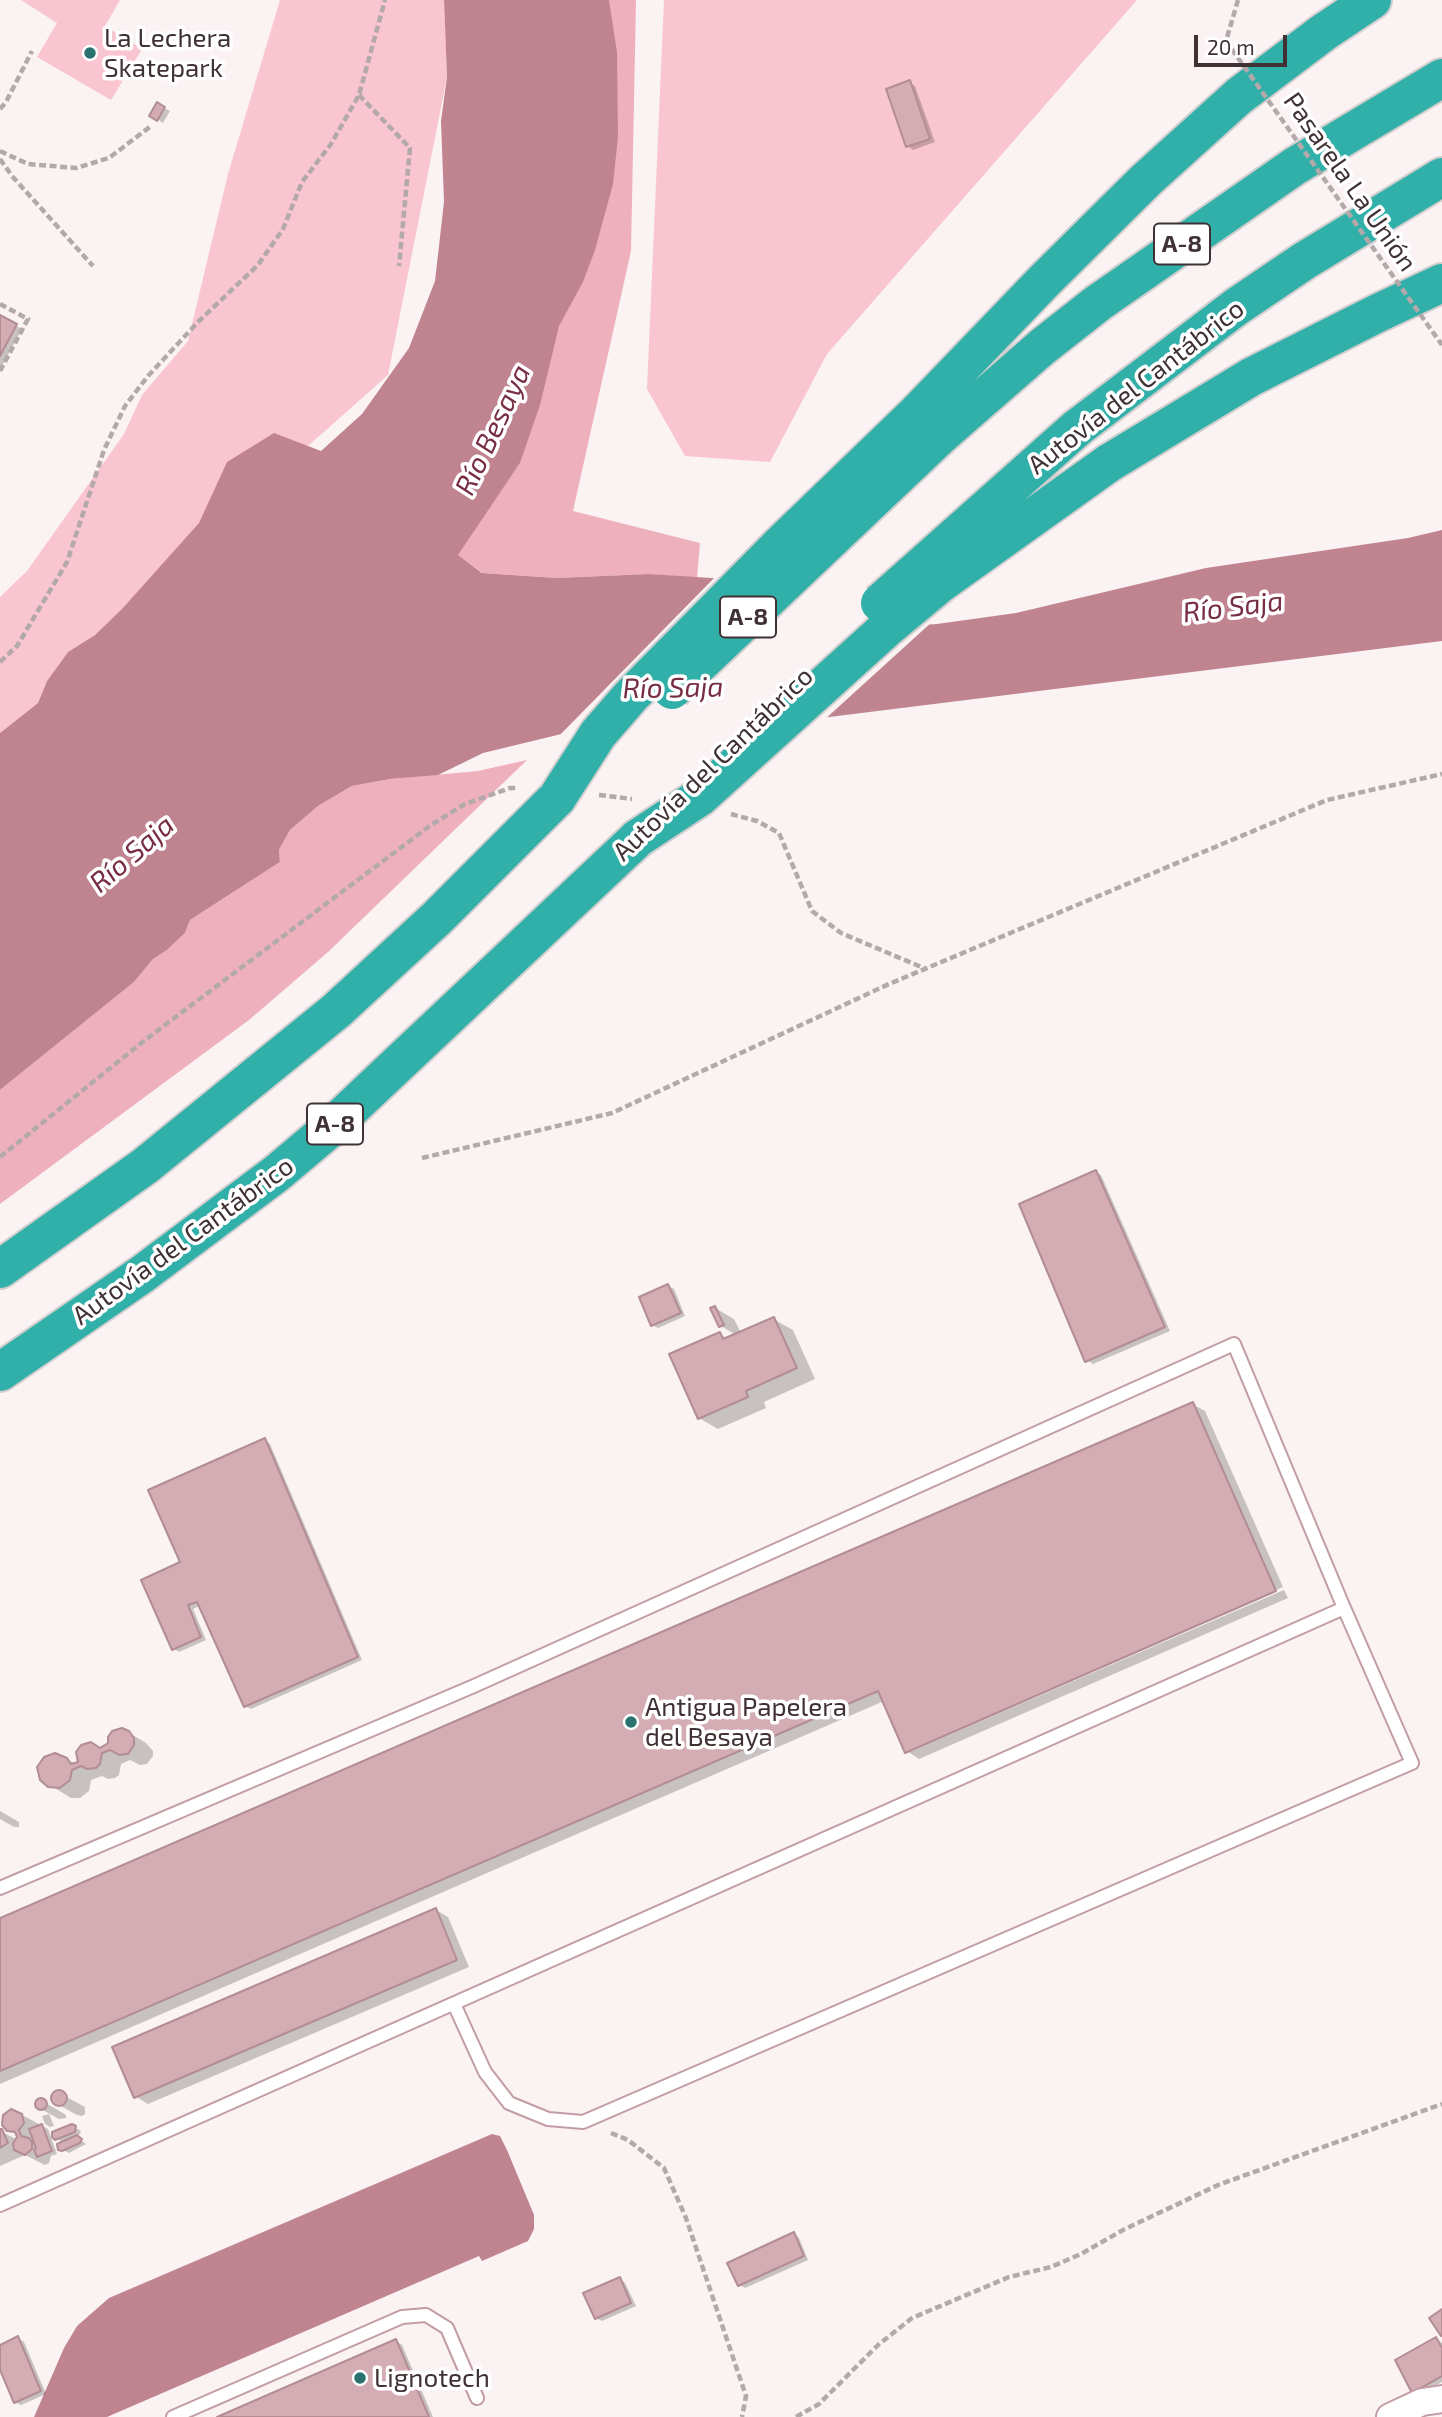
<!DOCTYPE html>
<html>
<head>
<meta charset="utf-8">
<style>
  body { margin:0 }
  #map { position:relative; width:1442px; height:2417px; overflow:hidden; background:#faf2f3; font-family:"Exo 2",sans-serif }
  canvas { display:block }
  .scale { position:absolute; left:1194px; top:35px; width:93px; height:32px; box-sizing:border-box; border:4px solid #403134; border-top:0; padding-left:9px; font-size:21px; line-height:24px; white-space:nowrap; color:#403134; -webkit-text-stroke:5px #fff; paint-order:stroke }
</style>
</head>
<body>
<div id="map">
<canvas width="1442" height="2417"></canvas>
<div class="scale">20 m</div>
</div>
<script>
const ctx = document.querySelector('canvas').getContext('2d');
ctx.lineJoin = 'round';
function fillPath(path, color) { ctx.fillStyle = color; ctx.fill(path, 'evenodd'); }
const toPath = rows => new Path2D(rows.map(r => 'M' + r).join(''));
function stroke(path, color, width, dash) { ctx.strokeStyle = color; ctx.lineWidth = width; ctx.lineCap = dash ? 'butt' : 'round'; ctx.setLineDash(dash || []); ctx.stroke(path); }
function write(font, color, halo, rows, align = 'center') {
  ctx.font = font + ' "Exo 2",sans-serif'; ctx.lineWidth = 7; ctx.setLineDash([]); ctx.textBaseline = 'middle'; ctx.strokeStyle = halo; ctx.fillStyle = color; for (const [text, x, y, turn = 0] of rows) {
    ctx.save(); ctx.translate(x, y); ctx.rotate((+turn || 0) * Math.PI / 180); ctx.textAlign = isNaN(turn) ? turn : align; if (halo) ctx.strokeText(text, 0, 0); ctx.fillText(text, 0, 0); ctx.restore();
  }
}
fillPath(toPath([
  [21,0,120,0,105,26,142,49,111,100,37,57,57,23],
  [280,0,444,0,447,77,388,375,95,635,68,652,47,681,38,703,0,733,0,597,27,571,124,434,142,395,188,341,228,174],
  [664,0,1137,0,827,354,770,462,685,456,647,389]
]), '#f9c5d0');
fillPath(toPath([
  [591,0,636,0,631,251,573,511,700,543,697,578,649,574,557,578,483,573,457,555,520,463],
  [527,760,328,952,249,1020,0,1204,0,1090,134,982,153,959,167,950,185,933,190,920,280,862,279,850,290,830,318,806,352,786,390,779,478,771]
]), '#efb0bd');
fillPath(toPath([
  [444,0,609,0,617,52,618,137,613,184,595,250,583,282,559,326,540,405,520,463,458,555,482,573,557,578,649,574,727,579,903,626,937,624,1016,613,1206,568,1408,538,1442,530,1442,641,813,719,623,722,578,730,483,753,438,775,390,779,352,786,318,806,290,830,279,850,280,862,190,920,185,933,167,950,153,959,134,982,0,1090,0,733,38,703,47,681,68,652,95,635,122,609,199,523,227,462,274,433,321,451,362,414,409,348,435,281,444,202,441,121,447,77],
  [492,2134,500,2136,507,2150,534,2215,534,2229,528,2241,482,2261,479,2256,107,2417,34,2417,64,2348,77,2326,109,2298]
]), '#c08491');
fillPath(toPath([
  [717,575,820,587,903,622,933,621,823,721,710,729,623,726,556,739]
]), '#faf2f3');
fillPath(toPath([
  [909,82,915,86,935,142,913,150,908,146],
  [158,105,170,111,163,123,151,115],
  [0,317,22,329,0,370],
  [1096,1172,1101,1175,1170,1331,1093,1364,1087,1360],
  [668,1286,674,1289,685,1316,658,1328,653,1325],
  [715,1308,734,1319,741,1333,773,1319,793,1330,815,1379,764,1402,766,1408,718,1429,699,1418,720,1334,728,1339,736,1335,721,1326],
  [1192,1404,1205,1411,1283,1587,912,1748,912,1751,1284,1590,1288,1598,919,1759,907,1751,884,1701,0,2084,0,1920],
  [265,1440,270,1444,362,1660,251,1709,245,1706,201,1605,193,1609,206,1640,179,1652,173,1648,182,1563],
  [126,1731,146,1743,153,1751,153,1756,147,1764,140,1765,130,1760,121,1764,119,1775,115,1778,108,1779,102,1776,91,1780,89,1791,80,1798,71,1798,43,1781,66,1759,76,1765],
  [0,1811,19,1822,19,1827,14,1827,0,1819],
  [436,1910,448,1917,469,1967,148,2104,135,2096],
  [59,2093,85,2107,85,2114,82,2116,77,2115,57,2104,53,2098,55,2095],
  [41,2100,66,2115,66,2118,59,2119,39,2108,38,2102],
  [15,2111,48,2129,57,2154,51,2156,49,2163,45,2165,25,2155,0,2166,0,2131,18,2140,18,2134,6,2127],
  [49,2114,54,2126,50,2127,45,2124,42,2116],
  [72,2126,81,2131,80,2134,76,2136,86,2144,69,2153,58,2147,64,2143,54,2137],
  [794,2234,799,2238,808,2260,745,2288,739,2285],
  [620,2279,625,2283,636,2306,602,2321,596,2318],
  [18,2338,24,2342,46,2394,21,2405,15,2402,0,2366,0,2346],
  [1436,2339,1442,2343,1442,2382,1419,2395,1397,2361],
  [396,2341,402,2345,433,2417,223,2417]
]), '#0003');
const building = toPath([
  [910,80,930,139,906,147,886,89,910,80],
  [157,102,165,107,157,121,149,116,157,102],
  [0,315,17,324,0,356,0,315],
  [1096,1170,1165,1327,1085,1362,1019,1204,1096,1170],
  [668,1284,681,1313,651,1326,639,1297,668,1284],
  [715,1306,724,1325,719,1327,710,1308,715,1306],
  [774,1317,797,1368,746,1391,748,1397,698,1419,669,1354,720,1332,723,1339,774,1317],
  [1193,1402,1276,1591,905,1753,878,1691,0,2071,0,1918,1193,1402],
  [265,1438,358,1657,244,1707,197,1602,188,1605,201,1637,172,1650,141,1580,180,1562,148,1490,265,1438],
  [122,1728,129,1731,134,1738,134,1745,128,1754,119,1755,110,1750,102,1753,100,1764,96,1768,87,1769,81,1766,72,1770,70,1780,60,1788,48,1787,40,1780,37,1767,44,1757,55,1753,67,1758,71,1764,78,1762,76,1752,81,1745,91,1742,100,1748,108,1743,108,1737,112,1731,122,1728],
  [436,1908,457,1960,134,2098,112,2047,436,1908],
  '51 2098a8 8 0 1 1 16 0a8 8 0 1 1-16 0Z',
  '35 2104a6 6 0 1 1 12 0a6 6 0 1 1-12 0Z',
  [11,2109,22,2114,24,2123,19,2130,21,2136,29,2138,32,2142,32,2149,25,2155,14,2150,13,2143,17,2137,15,2132,7,2131,2,2125,3,2115,11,2109],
  [42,2124,52,2151,37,2157,34,2150,36,2148,29,2129,42,2124],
  [72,2124,76,2126,75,2132,55,2140,52,2137,52,2132,72,2124],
  [0,2129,2,2129,8,2143,0,2148,0,2129],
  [77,2135,82,2139,80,2143,62,2151,58,2150,57,2144,77,2135],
  [794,2232,804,2256,738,2286,727,2263,794,2232],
  [620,2277,631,2303,595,2319,583,2293,620,2277],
  [1442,2309,1442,2335,1441,2336,1429,2318,1442,2309],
  [18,2336,41,2391,14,2403,0,2370,0,2345,18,2336],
  [1436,2337,1442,2348,1442,2376,1412,2393,1395,2360,1436,2337],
  [396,2339,429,2417,217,2417,396,2339]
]);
fillPath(building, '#d3acb4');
stroke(building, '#b28d94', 2);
const service = toPath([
  [0,1888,474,1686,1234,1344,1344,1608,0,2205],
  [454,2004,485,2072,509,2103,548,2119,583,2122,1412,1763,1344,1608],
  [173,2417,402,2317,426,2315,447,2328,477,2398]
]);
const minor = toPath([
  [1390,2417,1422,2402,1442,2399]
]);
const motorway = toPath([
  [917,413,1045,280,1146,180,1239,96,1324,32,1372,0],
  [1077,428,1236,307,1304,261,1442,177],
  [940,436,1042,347,1098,303,1295,166,1442,78],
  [1109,463,1251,377,1378,313,1442,283],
  [0,1269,145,1166,336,1011,437,918,557,798],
  [0,1372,141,1275,277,1173,328,1130,638,838]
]);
stroke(service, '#c39da4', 16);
stroke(minor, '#c39da4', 30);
stroke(motorway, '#d1cece', 42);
stroke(toPath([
  [359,95,410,148,399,266],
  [0,109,6,102,32,51],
  [0,151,28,164,76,168,109,158,151,126],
  [0,159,12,176,93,266],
  [0,304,28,319,0,371],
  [0,662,17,646,67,562,104,450,125,406,148,376,198,322,258,265,283,229,302,182,331,144,359,95,385,0],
  [599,795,632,799],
  [731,814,757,821,779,833,812,911,841,933,926,969],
  [0,1157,145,1040,431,825,465,804,510,788,517,788],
  [422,1158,612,1113,889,984,1327,800,1442,774],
  [611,2133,628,2140,664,2168,686,2218,746,2396,742,2417],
  [796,2417,819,2404,878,2345,912,2318,1009,2277,1051,2267,1081,2254,1123,2230,1218,2185,1442,2104]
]), '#b3a8aa', 4.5, [7, 3.5]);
stroke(service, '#fff', 12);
stroke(minor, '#fff', 26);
stroke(motorway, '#31b0aa', 38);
const motorwayBridge = toPath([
  [880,603,1077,428],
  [672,690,940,436],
  [557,798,598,734,630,697,778,547,917,413],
  [638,838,700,797,887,628,941,583,1109,463]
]);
stroke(motorwayBridge, '#d1cece', 42, []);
stroke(toPath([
  [1238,0,1226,41,1442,345]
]), '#b3a8aa', 4.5, [7, 3.5]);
stroke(motorwayBridge, '#31b0aa', 38);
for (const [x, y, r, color] of [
  [90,53,7,"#29726f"],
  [631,1722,7,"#29726f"],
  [360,2378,7,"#29726f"]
]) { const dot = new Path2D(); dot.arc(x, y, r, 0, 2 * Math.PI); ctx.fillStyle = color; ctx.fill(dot); stroke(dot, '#fff', 2.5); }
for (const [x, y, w] of [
  [1182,244,56],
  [748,617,56],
  [335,1124,56]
]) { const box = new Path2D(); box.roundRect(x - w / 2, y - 20.5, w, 41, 5); ctx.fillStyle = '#fff'; ctx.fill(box); stroke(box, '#403134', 2); }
write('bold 24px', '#403134', null, [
  ["A-8",1182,244],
  ["A-8",748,617],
  ["A-8",335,1124]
]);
write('26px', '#403134', '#fff', [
  ["La Lechera",104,38],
  ["Skatepark",104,68],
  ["Antigua Papelera",645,1707],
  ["del Besaya",645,1737],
  ["Lignotech",374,2378]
], 'left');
write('26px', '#403134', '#fff', [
  ["Pasarela La Unión",1350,182,55],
  ["Autovía del Cantábrico",1136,387,-38],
  ["Autovía del Cantábrico",713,764,-44],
  ["Autovía del Cantábrico",183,1241,-36]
]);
write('italic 28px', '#772d42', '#fff', [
  ["Río Besaya",493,430,-65],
  ["Río Saja",1233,607,-7],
  ["Río Saja",673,688,-1],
  ["Río Saja",132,854,-41]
]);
</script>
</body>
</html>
